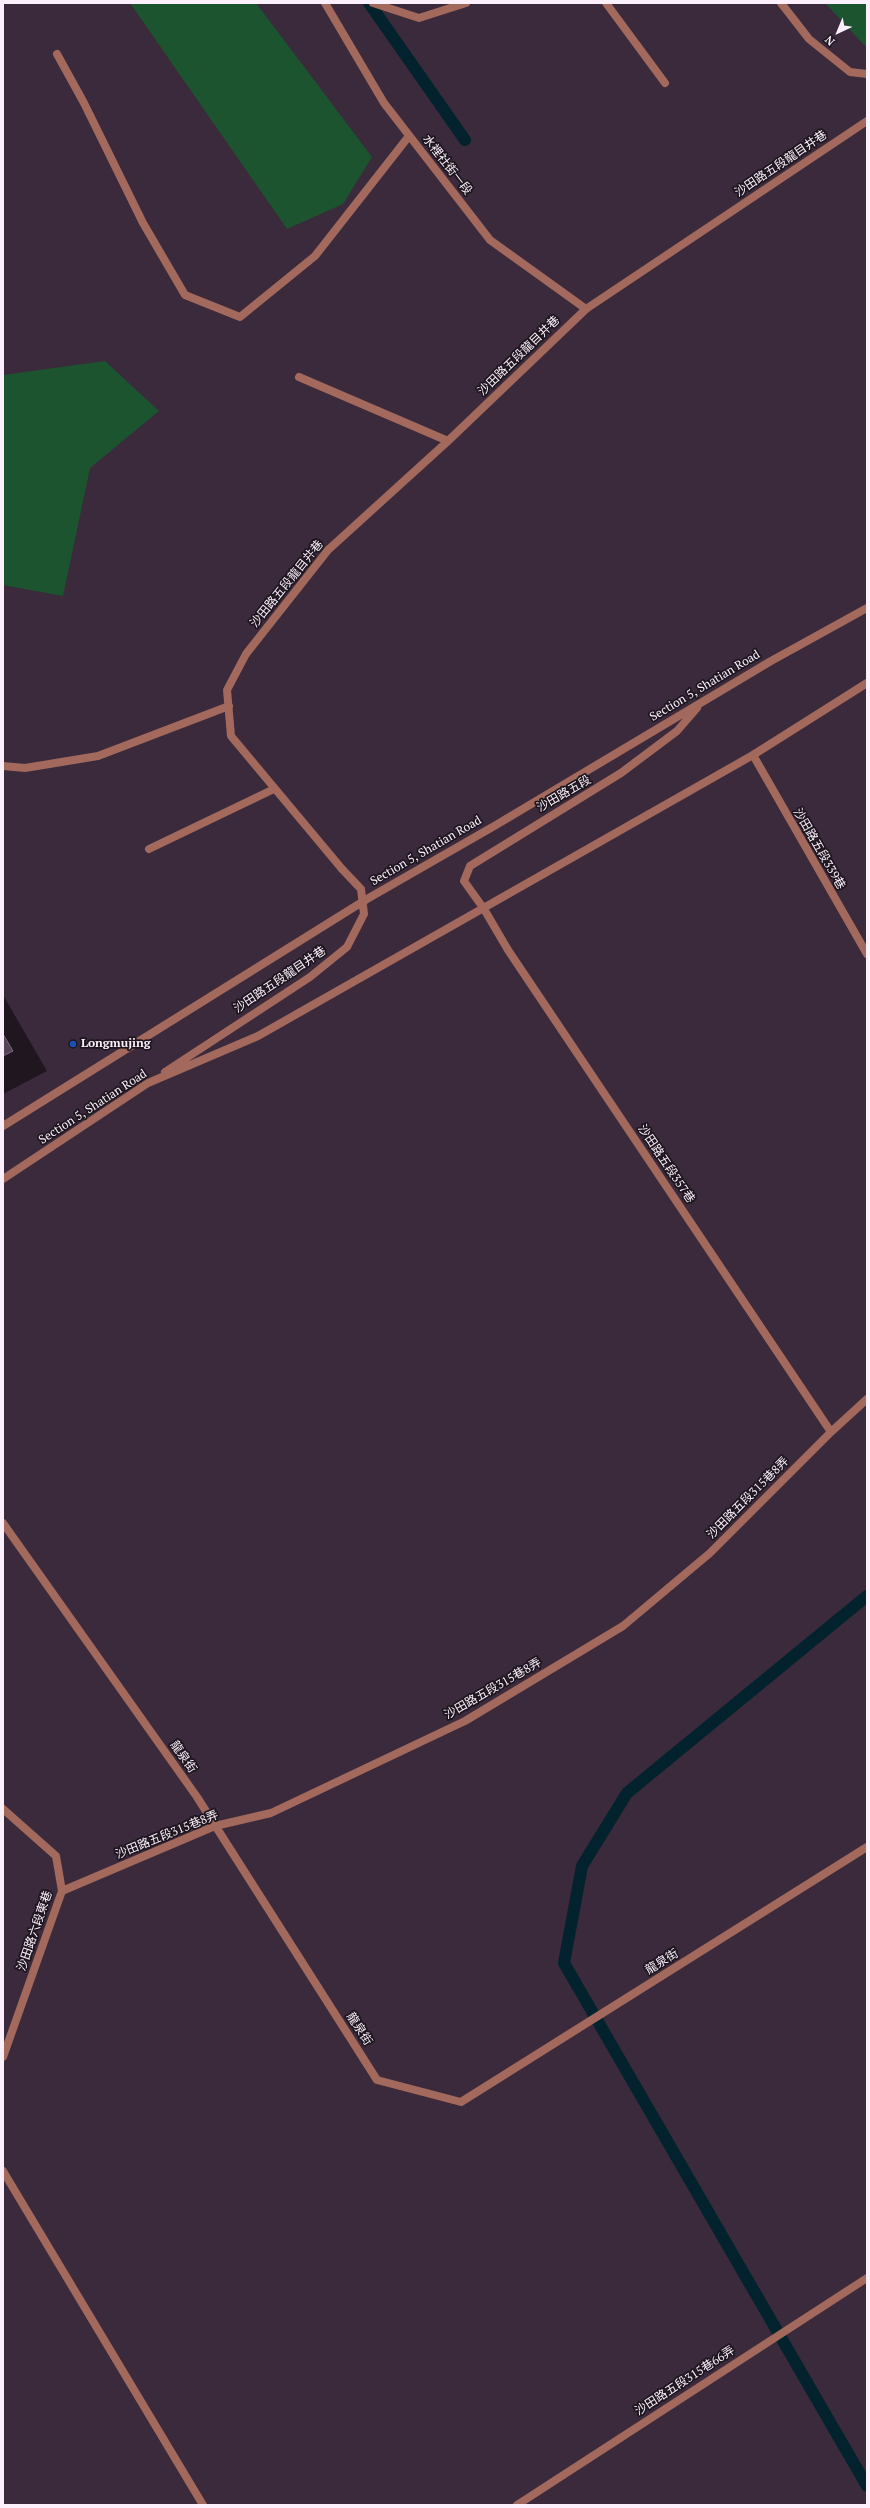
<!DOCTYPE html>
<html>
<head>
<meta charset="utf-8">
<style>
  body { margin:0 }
  #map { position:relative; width:870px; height:2508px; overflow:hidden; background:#3b2a3c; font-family:"PT Serif",serif }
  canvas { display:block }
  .frame { position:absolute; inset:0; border:4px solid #fcf0fc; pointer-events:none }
  .north { position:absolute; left:818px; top:12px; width:40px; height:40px; -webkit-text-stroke:3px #1d161e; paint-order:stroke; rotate:224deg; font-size:11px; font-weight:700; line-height:16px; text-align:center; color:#fcf0fc }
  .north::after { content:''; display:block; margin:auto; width:14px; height:18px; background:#fcf0fc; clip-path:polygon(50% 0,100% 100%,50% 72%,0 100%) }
</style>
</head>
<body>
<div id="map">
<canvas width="870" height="2508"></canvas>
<div class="frame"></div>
<div class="north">N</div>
</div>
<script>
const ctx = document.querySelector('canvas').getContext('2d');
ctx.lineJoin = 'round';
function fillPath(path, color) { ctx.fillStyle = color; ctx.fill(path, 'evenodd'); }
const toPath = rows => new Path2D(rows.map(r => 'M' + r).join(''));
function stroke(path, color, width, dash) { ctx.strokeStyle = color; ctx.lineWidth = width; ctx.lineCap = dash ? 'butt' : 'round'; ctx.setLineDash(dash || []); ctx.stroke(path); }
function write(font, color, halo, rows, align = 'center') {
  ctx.font = font + ' "PT Serif","Noto Sans TC",serif'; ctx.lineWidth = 3.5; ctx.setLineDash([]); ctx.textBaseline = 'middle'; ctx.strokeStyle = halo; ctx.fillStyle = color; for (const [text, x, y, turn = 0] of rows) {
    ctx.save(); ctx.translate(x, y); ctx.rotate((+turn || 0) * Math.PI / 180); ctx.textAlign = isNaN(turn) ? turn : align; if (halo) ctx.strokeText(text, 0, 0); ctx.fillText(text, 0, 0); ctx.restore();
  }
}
fillPath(toPath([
  [130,3,256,3,372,157,343,204,287,229],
  [825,3,867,3,867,48],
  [105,361,159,411,90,468,63,596,3,585,3,375]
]), '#1c542f');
fillPath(toPath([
  [3,995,47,1071,3,1094]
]), '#0007');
stroke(toPath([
  [369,3,465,140],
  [867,1596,627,1793,582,1866,564,1963,867,2486]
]), '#02232e', 12);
const building = toPath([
  [3,1034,13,1051,3,1056,3,1034]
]);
fillPath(building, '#544255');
stroke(building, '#7b687c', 1);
stroke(toPath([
  [373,3,419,18,466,3],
  [606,3,665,83],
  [781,3,809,39,850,72,867,74],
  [57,54,84,103,143,223,185,295,240,317,315,256,409,136],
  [299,377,448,441],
  [753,755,867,954],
  [3,766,25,768,98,756,229,706],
  [149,849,274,789],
  [342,869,231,736,227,690,246,654,328,550,448,441,586,309],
  [484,909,508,950,831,1432],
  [3,1809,56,1856,62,1891,3,2057],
  [62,1891,215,1826,271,1813,465,1721,623,1626,710,1553,831,1432,867,1399],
  [3,2171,203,2505],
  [517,2505,867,2278]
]), '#a2695c', 8);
stroke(toPath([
  [325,3,384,103,490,240,586,309,867,121],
  [3,1523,197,1797,377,2080,461,2102,867,1847]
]), '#a2695c', 8);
stroke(toPath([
  [484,909,464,881,470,866,621,773,677,731,697,708],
  [165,1072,310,977,347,947,364,914,361,889,342,869],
  [3,1126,367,899,496,825,771,661,867,608],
  [3,1179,148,1083,258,1036,753,755,867,683]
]), '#a2695c', 8);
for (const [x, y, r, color] of [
  [73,1044,4,"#1a4fb4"]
]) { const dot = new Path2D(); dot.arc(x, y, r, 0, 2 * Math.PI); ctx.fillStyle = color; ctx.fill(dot); stroke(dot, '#1d161e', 1.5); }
write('12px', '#fcf0fc', '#1d161e', [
  ["沙田路五段龍目井巷",781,164,-34],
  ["水裡社街一段",447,165,52],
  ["沙田路五段龍目井巷",519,356,-44],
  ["沙田路五段龍目井巷",287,584,-51],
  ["Section 5, Shatian Road",705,686,-31],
  ["沙田路五段",564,794,-30],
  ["沙田路五段339巷",819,849,60],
  ["Section 5, Shatian Road",426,851,-30],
  ["沙田路五段龍目井巷",280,980,-34],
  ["Section 5, Shatian Road",93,1107,-33],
  ["沙田路五段357巷",666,1164,56],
  ["沙田路五段315巷8弄",748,1498,-45],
  ["沙田路五段315巷8弄",493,1689,-30],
  ["龍泉街",183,1757,55],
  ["沙田路五段315巷8弄",167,1835,-22],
  ["沙田路六段東巷",35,1931,-71],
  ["龍泉街",662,1962,-32],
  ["龍泉街",359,2029,57],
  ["沙田路五段315巷66弄",685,2381,-33]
]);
write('bold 12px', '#fcf0fc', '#1d161e', [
  ["Longmujing",81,1044]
], 'left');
</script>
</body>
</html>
